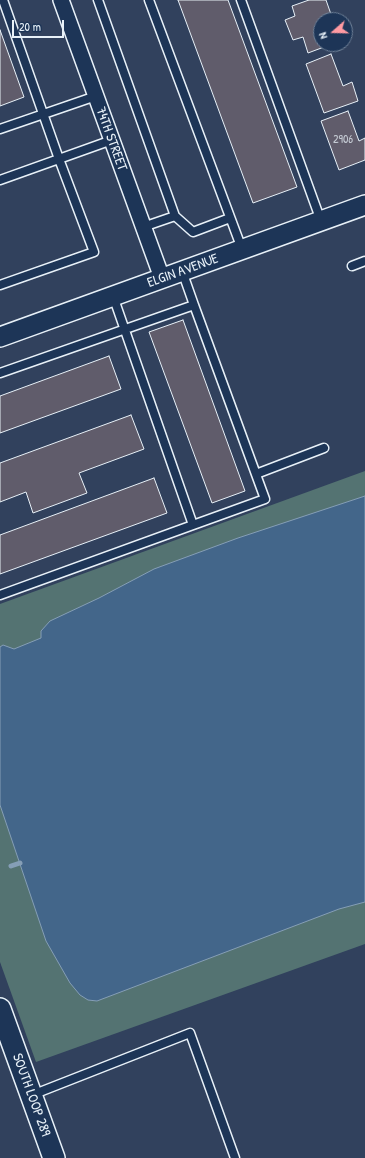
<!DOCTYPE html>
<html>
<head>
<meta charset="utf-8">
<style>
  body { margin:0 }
  #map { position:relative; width:365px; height:1158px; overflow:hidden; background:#31415d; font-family:"Patrick Hand",sans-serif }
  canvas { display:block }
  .north { position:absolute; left:313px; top:12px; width:40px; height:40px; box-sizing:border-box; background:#1d3557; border:1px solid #6e8097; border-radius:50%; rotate:250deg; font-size:11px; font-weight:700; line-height:16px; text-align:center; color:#e8f1f8 }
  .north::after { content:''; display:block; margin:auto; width:14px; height:18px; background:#ff9aa2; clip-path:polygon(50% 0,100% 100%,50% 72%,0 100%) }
  .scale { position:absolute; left:12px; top:20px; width:52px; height:18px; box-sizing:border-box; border:2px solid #e8f1f8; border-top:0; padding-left:5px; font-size:12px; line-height:14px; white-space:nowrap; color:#e8f1f8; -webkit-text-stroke:3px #1d3557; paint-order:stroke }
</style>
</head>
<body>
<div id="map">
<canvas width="365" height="1158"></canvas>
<div class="north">N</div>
<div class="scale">20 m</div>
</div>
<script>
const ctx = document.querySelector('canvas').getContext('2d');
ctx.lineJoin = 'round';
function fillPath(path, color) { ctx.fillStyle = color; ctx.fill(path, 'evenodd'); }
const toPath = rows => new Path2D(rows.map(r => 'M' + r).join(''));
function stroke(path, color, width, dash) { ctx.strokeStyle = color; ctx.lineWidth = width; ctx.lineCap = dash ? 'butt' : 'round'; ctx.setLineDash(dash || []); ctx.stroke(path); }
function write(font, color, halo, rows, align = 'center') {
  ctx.font = font + ' "Patrick Hand",sans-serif'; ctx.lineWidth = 4; ctx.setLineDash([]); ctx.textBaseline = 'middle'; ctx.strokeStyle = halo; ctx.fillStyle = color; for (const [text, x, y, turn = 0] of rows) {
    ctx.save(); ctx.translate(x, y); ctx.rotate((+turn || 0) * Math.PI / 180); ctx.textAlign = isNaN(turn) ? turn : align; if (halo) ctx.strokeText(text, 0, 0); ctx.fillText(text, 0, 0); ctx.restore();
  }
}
fillPath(toPath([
  [365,471,365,944,36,1062,0,962,0,604]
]), '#547372');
const water = toPath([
  [365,496,365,902,339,909,97,1001,88,1000,80,995,70,983,46,941,0,805,0,647,3,645,14,649,41,638,41,631,50,621,99,598,154,569,238,538,365,496]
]);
fillPath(water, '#43668a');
stroke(water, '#859eb6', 1);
stroke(toPath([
  [11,866,20,863]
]), '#859eb6', 5);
const building = toPath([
  [178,0,228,0,297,187,253,203,178,0],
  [309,0,326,0,333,20,321,20,321,44,332,44,308,53,303,37,293,40,285,20,295,16,292,6,309,0],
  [345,23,350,37,345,39,345,23],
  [0,30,24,97,0,106,0,30],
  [331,54,343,86,352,82,358,101,324,113,306,64,331,54],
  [348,111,359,141,365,138,365,160,339,170,321,121,348,111],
  [183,320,245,491,212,503,149,332,183,320],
  [109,356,121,389,0,433,0,396,109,356],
  [131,415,144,449,79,473,87,493,33,513,26,492,0,502,0,463,131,415],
  [154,478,167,513,0,574,0,535,154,478]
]);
fillPath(building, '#605c6b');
stroke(building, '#e8f1f8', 1);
const service = toPath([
  [98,0,175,216,193,232,230,218],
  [149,0,242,249],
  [241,0,321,221],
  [0,129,96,96],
  [0,180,112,140],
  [143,227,175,216],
  [352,266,365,261],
  [182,271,194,305],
  [0,285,94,252,59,159,3,0],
  [0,373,194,305,265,499,193,525],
  [256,474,324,448],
  [0,595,193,525,113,296],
  [32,1095,190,1033,235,1158]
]);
const minor = toPath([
  [61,0,162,278]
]);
const tertiary = toPath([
  [0,337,365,205]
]);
const secondary = toPath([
  [0,1009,54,1158]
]);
stroke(service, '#e8f1f8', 11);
stroke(minor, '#e8f1f8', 18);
stroke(tertiary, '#e8f1f8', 22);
stroke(secondary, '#e8f1f8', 24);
stroke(service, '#1d3557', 8);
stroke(minor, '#1d3557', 15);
stroke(tertiary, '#1d3557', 19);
stroke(secondary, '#1d3557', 21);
write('12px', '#c6ccd5', null, [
  ["2906",343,140]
]);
write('14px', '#e8f1f8', '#1d3557', [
  ["74TH STREET",111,139,70],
  ["ELGIN AVENUE",183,271,-20],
  ["SOUTH LOOP 289",31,1095,70]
]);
</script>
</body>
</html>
